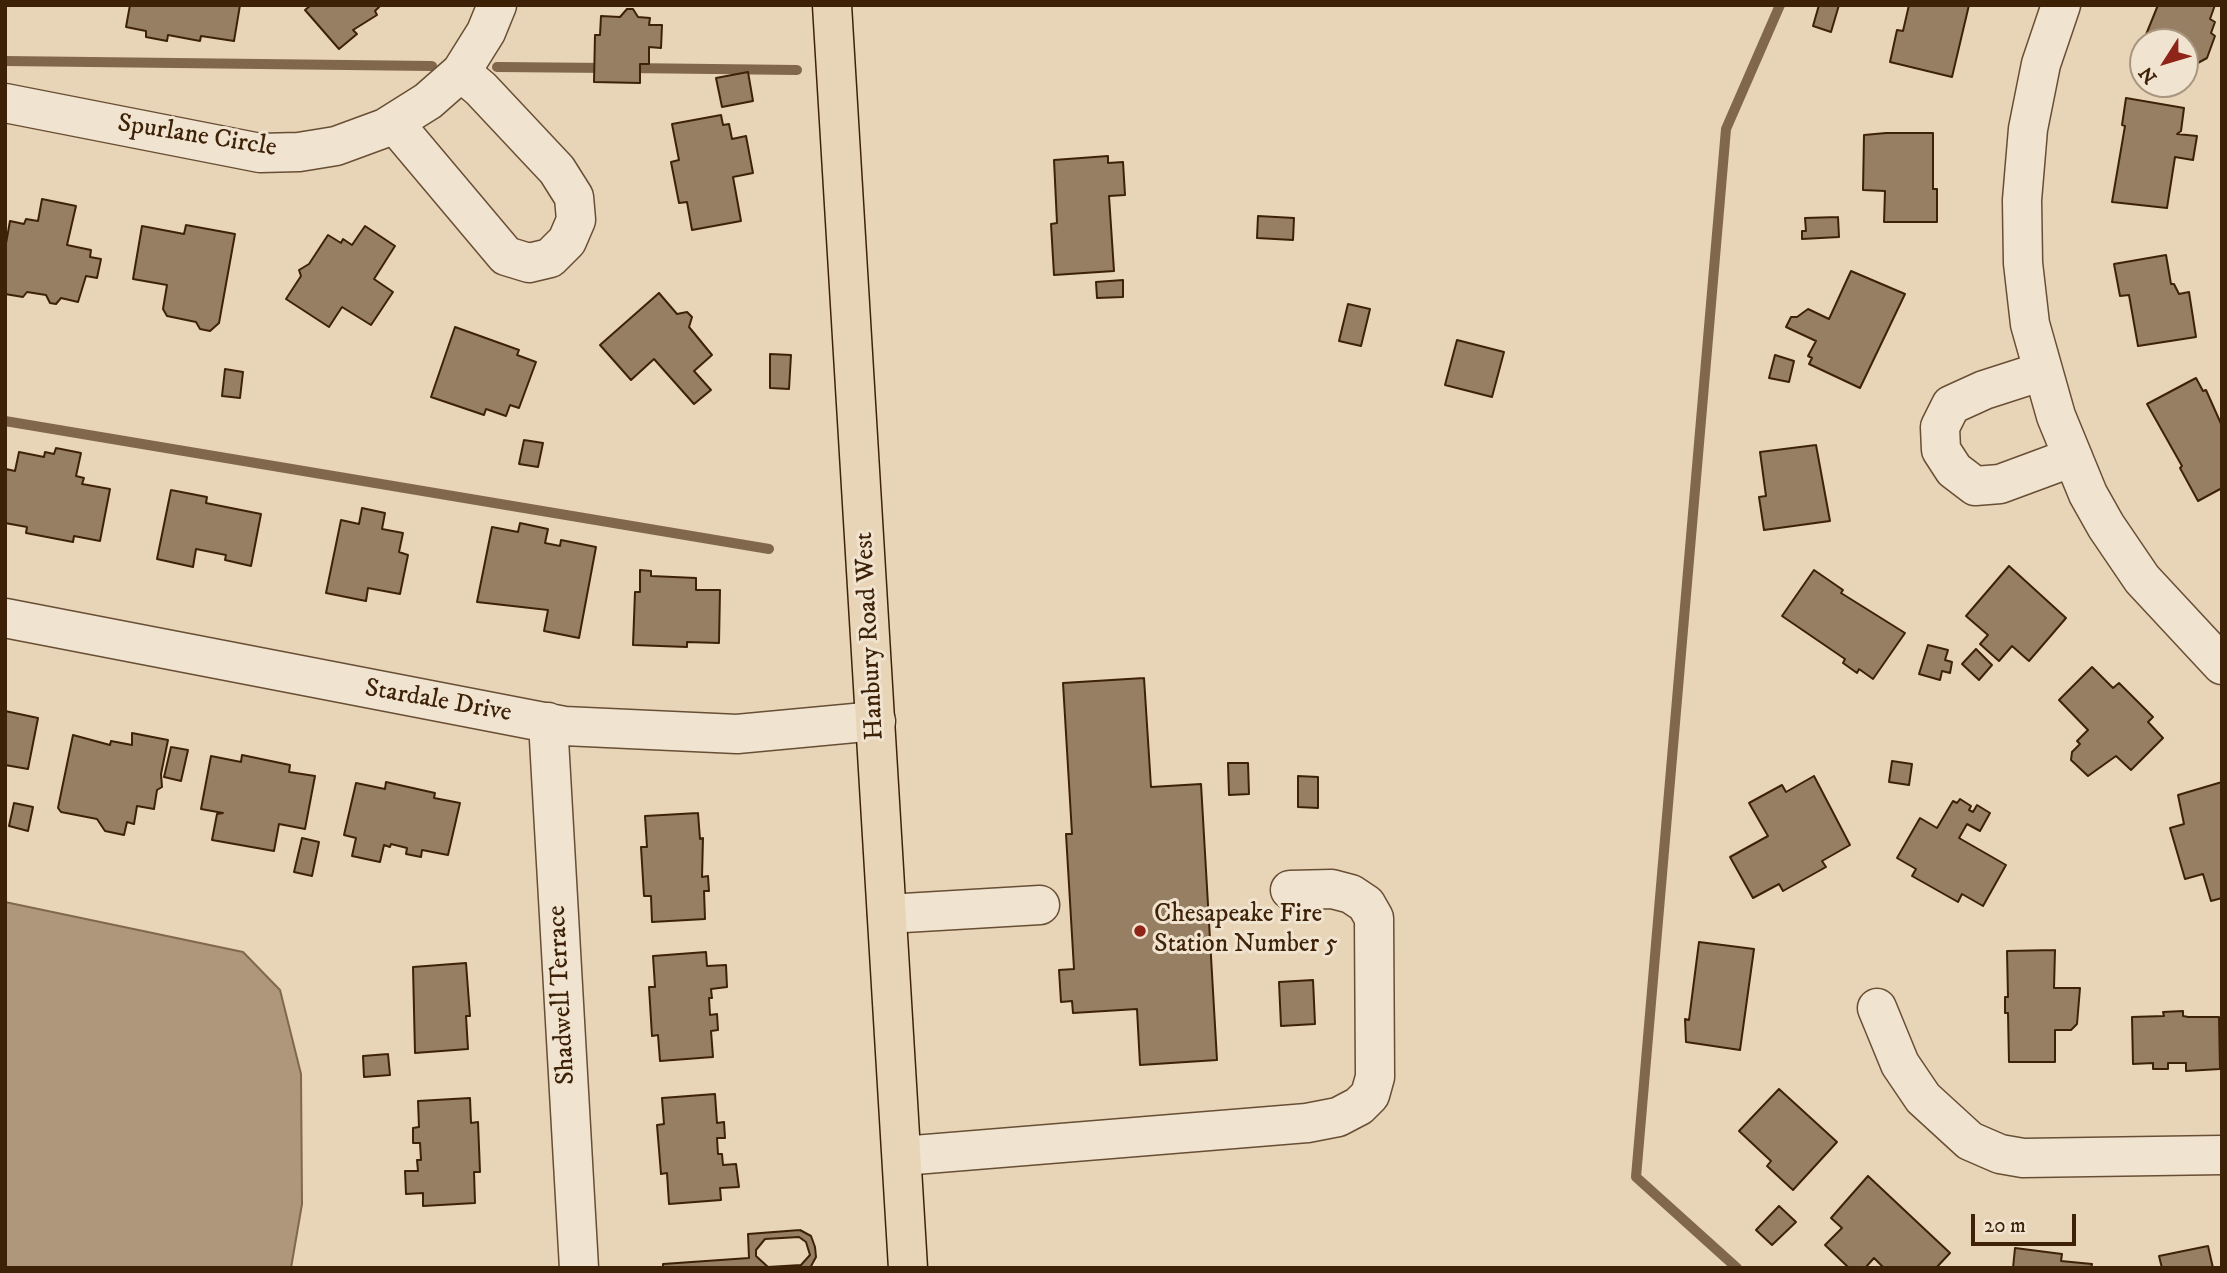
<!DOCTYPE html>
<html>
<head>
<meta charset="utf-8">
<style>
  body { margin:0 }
  #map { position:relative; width:2227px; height:1273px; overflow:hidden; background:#e8d4b6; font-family:"IM FELL DW Pica",serif }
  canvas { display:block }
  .frame { position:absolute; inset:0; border:7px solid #3e2208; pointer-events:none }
  .north { position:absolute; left:2129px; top:28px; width:70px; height:70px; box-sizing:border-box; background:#f0e3d0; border:2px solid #a99680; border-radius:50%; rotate:233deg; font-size:19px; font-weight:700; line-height:28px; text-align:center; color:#3e2208 }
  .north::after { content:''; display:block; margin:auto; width:24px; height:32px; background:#8f2418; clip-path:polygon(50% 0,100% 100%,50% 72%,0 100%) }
  .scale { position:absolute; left:1971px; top:1214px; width:105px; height:32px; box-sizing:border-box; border:4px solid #3e2208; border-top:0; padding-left:9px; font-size:21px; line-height:24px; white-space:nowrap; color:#3e2208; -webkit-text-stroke:5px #f0e3d0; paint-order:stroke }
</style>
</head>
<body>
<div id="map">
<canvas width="2227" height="1273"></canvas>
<div class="frame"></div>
<div class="north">N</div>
<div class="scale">20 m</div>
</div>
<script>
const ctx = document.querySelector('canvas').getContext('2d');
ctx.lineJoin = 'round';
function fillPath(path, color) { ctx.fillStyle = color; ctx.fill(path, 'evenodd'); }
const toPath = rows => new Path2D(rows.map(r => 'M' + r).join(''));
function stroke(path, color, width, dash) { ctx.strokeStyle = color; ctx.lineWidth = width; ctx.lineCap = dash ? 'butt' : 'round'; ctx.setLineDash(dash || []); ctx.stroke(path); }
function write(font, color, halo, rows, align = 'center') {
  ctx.font = font + ' "IM FELL DW Pica",serif'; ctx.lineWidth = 6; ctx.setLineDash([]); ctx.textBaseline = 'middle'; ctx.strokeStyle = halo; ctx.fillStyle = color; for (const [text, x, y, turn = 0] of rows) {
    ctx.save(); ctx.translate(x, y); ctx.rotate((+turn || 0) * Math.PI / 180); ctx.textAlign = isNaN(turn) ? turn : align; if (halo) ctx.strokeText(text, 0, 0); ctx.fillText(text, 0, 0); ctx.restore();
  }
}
const water = toPath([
  [5,902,243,952,280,990,301,1074,302,1204,291,1268,5,1268,5,902]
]);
fillPath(water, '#ae977b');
stroke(water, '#81684d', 2);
stroke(toPath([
  [5,61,432,66],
  [497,67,609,68],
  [628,68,797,70],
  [5,421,769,549],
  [1737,1268,1636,1177,1726,129,1780,5]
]), '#81684d', 10);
const building = toPath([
  [130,5,240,5,234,41,201,36,200,41,168,35,167,41,146,37,146,31,126,27,130,5],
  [311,5,381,5,375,11,377,15,353,30,357,34,339,49,305,10,311,5],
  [1819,5,1839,5,1831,32,1813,26,1819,5],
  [1909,5,1969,5,1952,77,1890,62,1897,30,1903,31,1909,5],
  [2158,5,2215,5,2210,19,2215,22,2211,33,2215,36,2207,58,2196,64,2193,62,2191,68,2185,66,2185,42,2143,42,2158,5],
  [627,9,633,9,638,17,650,18,649,25,662,25,661,48,649,47,649,64,640,64,640,83,594,82,595,35,600,35,601,16,620,17,627,9],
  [748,72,753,101,722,107,716,78,748,72],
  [2126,98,2184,108,2181,131,2177,134,2197,136,2193,160,2175,157,2167,208,2112,202,2125,126,2122,125,2126,98],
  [721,115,723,125,729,124,732,139,746,136,753,173,733,177,741,221,692,230,687,202,679,203,671,162,679,160,672,124,721,115],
  [1886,133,1933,133,1933,189,1937,189,1937,222,1884,222,1885,191,1863,190,1864,135,1886,133],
  [1108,156,1108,163,1123,162,1125,195,1109,196,1114,271,1054,275,1051,224,1057,223,1054,160,1108,156],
  [42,199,76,206,67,245,91,250,90,257,101,259,97,278,86,276,78,302,61,298,56,304,50,303,46,295,27,292,23,297,5,294,5,249,10,221,24,224,26,219,38,221,42,199],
  [1258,216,1294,218,1293,240,1257,238,1258,216],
  [1838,217,1839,237,1802,239,1802,231,1806,231,1805,218,1838,217],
  [186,225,235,234,219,323,210,331,200,329,196,322,167,316,163,309,167,285,133,279,142,226,184,234,186,225],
  [365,226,395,246,374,279,393,292,371,325,342,307,329,327,286,299,301,276,299,270,309,264,328,235,341,243,343,239,352,245,365,226],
  [2166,255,2171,284,2174,284,2179,294,2189,292,2196,337,2138,346,2129,295,2120,296,2114,264,2166,255],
  [1851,271,1905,294,1860,388,1809,364,1812,358,1808,356,1816,341,1786,327,1791,317,1797,317,1808,309,1829,319,1851,271],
  [1123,280,1123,297,1097,298,1096,282,1123,280],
  [659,293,677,314,687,312,692,317,689,327,712,355,694,371,711,390,694,404,654,359,631,380,600,345,659,293],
  [1348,304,1370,309,1361,346,1339,341,1348,304],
  [455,327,519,350,517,355,536,362,519,408,510,405,506,416,486,409,484,415,431,397,455,327],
  [1457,340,1504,352,1492,397,1445,385,1457,340],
  [770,354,791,355,789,389,770,388,770,354],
  [1775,355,1794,361,1789,382,1769,378,1775,355],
  [225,369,243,372,240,398,222,396,225,369],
  [2196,378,2203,391,2206,390,2222,426,2222,488,2198,501,2180,468,2182,466,2147,404,2196,378],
  [524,440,543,443,538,467,519,464,524,440],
  [1816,445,1830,521,1764,530,1759,497,1766,496,1760,452,1816,445],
  [56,448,81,453,76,476,84,478,82,484,110,489,100,541,74,536,73,542,26,533,27,527,5,523,6,469,15,471,19,452,44,457,45,452,54,454,56,448],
  [171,490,207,497,206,503,261,514,251,566,225,560,226,555,196,549,193,567,157,559,171,490],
  [362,508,385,513,382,529,403,533,399,552,408,555,400,594,368,588,366,601,326,593,341,520,359,524,362,508],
  [520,523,548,529,545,543,560,546,561,540,596,547,579,638,544,631,548,610,477,602,492,527,518,532,520,523],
  [2009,566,2066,618,2029,661,2012,646,1999,661,1980,644,1988,635,1966,616,2009,566],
  [640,570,651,571,651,576,696,578,696,590,720,590,719,643,687,642,687,647,633,645,635,592,640,592,640,570],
  [1814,570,1843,590,1841,593,1905,633,1873,679,1859,669,1857,673,1843,663,1845,659,1782,616,1814,570],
  [1928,645,1948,650,1945,660,1952,662,1950,673,1942,671,1940,680,1919,674,1928,645],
  [1976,649,1992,665,1979,680,1962,664,1976,649],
  [2092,667,2113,688,2119,683,2153,717,2148,722,2163,738,2131,770,2116,756,2088,776,2071,760,2072,752,2080,744,2077,741,2088,730,2059,700,2092,667],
  [1144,678,1151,787,1201,784,1217,1060,1140,1065,1137,1009,1073,1013,1072,1001,1061,1002,1059,970,1074,969,1066,834,1072,834,1063,683,1144,678],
  [5,711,38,718,28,769,5,765,5,711],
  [132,733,168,740,161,774,162,787,157,790,154,809,137,806,134,824,127,822,124,835,105,831,97,819,61,812,58,808,73,735,110,745,111,741,132,745,132,733],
  [171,747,188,750,181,781,164,777,171,747],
  [242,755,290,765,289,772,315,776,305,829,279,824,274,851,212,840,217,814,223,813,201,809,211,756,241,762,242,755],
  [1892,761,1912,764,1909,785,1889,782,1892,761],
  [1228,763,1248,763,1249,794,1229,795,1228,763],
  [1298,776,1318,777,1318,808,1298,807,1298,776],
  [1814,776,1850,845,1822,861,1826,867,1783,891,1779,884,1753,898,1730,857,1768,836,1749,803,1782,785,1786,792,1814,776],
  [386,782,435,793,434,798,460,803,448,855,422,850,421,857,406,854,407,848,391,844,390,847,384,845,380,862,352,856,356,838,344,835,356,783,385,789,386,782],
  [2222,782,2222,898,2211,901,2203,874,2185,879,2170,828,2184,824,2178,795,2222,782],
  [1960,799,1971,806,1969,810,1973,812,1977,805,1990,813,1980,831,1967,824,1959,838,2006,865,1983,906,1962,894,1958,902,1912,876,1916,869,1897,858,1920,818,1937,828,1953,801,1957,803,1960,799],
  [14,803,33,807,28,831,9,826,14,803],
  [698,813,700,839,703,838,702,877,708,876,709,891,704,891,705,919,652,922,651,896,644,896,641,847,647,847,645,816,698,813],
  [302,838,319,842,312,876,294,872,302,838],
  [1699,942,1754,949,1740,1050,1686,1042,1685,1019,1689,1020,1699,942],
  [2055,950,2054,988,2080,988,2077,1024,2071,1030,2055,1030,2055,1062,2009,1062,2008,1013,2005,1013,2005,997,2008,997,2007,951,2055,950],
  [706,952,707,966,726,965,727,987,711,989,712,998,709,998,710,1015,717,1014,718,1030,711,1031,713,1057,660,1061,658,1035,652,1036,649,987,655,987,653,956,706,952],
  [466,963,470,1016,466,1016,468,1049,415,1053,413,967,466,963],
  [1313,980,1315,1024,1281,1026,1279,982,1313,980],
  [2183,1011,2183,1016,2188,1017,2219,1017,2220,1069,2186,1071,2186,1063,2168,1063,2168,1069,2153,1069,2153,1063,2133,1064,2132,1017,2164,1016,2163,1012,2183,1011],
  [388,1054,390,1075,364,1077,363,1056,388,1054],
  [1779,1089,1837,1142,1793,1190,1767,1166,1771,1161,1739,1131,1779,1089],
  [715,1094,717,1123,724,1122,725,1138,717,1138,718,1154,722,1154,723,1165,736,1164,739,1187,720,1188,721,1200,669,1204,667,1173,661,1174,657,1125,664,1124,662,1098,715,1094],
  [470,1098,471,1123,478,1122,480,1172,474,1172,475,1203,423,1206,423,1193,406,1194,405,1171,418,1171,417,1160,421,1160,420,1143,413,1143,413,1128,419,1127,418,1101,470,1098],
  [1868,1176,1950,1253,1936,1268,1884,1268,1874,1258,1865,1268,1849,1268,1825,1245,1842,1228,1831,1218,1868,1176],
  [1779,1206,1796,1222,1772,1245,1756,1230,1779,1206],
  [800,1230,811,1236,815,1247,816,1257,810,1268,663,1268,663,1264,749,1258,748,1234,800,1230],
  [799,1237,806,1242,810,1255,801,1265,768,1267,756,1256,756,1250,765,1239,799,1237],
  [2208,1246,2213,1268,2162,1268,2159,1256,2208,1246],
  [2015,1248,2062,1254,2061,1261,2092,1264,2091,1268,2013,1268,2015,1248]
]);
fillPath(building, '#967f62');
stroke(building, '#3e2208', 2);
const minor = toPath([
  [2061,5,2041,64,2028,129,2022,200,2023,263,2030,324,2056,416,2088,494,2106,526,2142,579,2222,665],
  [5,103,260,153,299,152,336,146,385,128,428,101,461,72,486,32,497,5],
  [394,123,506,256,529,263,550,258,567,241,576,220,574,197,557,170,481,89,461,72],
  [2043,371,1984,390,1951,405,1940,427,1941,450,1954,470,1975,486,2000,484,2073,457],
  [5,618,564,726,737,734,876,721],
  [548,722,579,1268],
  [887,914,1040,905],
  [1877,1008,1900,1064,1923,1098,1970,1141,2000,1154,2023,1158,2222,1155],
  [902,1156,1307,1123,1338,1117,1359,1106,1370,1095,1375,1077,1374,918,1366,904,1351,894,1332,889,1290,890]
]);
const major = toPath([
  [832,5,908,1268]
]);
stroke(minor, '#684e34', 41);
stroke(major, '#3e2208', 41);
stroke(minor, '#f0e3d0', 38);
stroke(major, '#e8d4b6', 38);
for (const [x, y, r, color] of [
  [1140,931,7,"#8f2418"]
]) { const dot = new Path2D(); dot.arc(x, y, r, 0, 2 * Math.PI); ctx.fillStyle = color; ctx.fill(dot); stroke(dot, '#f0e3d0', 2.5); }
write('26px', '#3e2208', '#f0e3d0', [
  ["Spurlane Circle",197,137,9],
  ["Hanbury Road West",871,636,-93],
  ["Stardale Drive",438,702,10],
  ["Shadwell Terrace",563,995,-93]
]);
write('26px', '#3e2208', '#f0e3d0', [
  ["Chesapeake Fire",1154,916],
  ["Station Number 5",1154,946]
], 'left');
</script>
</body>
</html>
